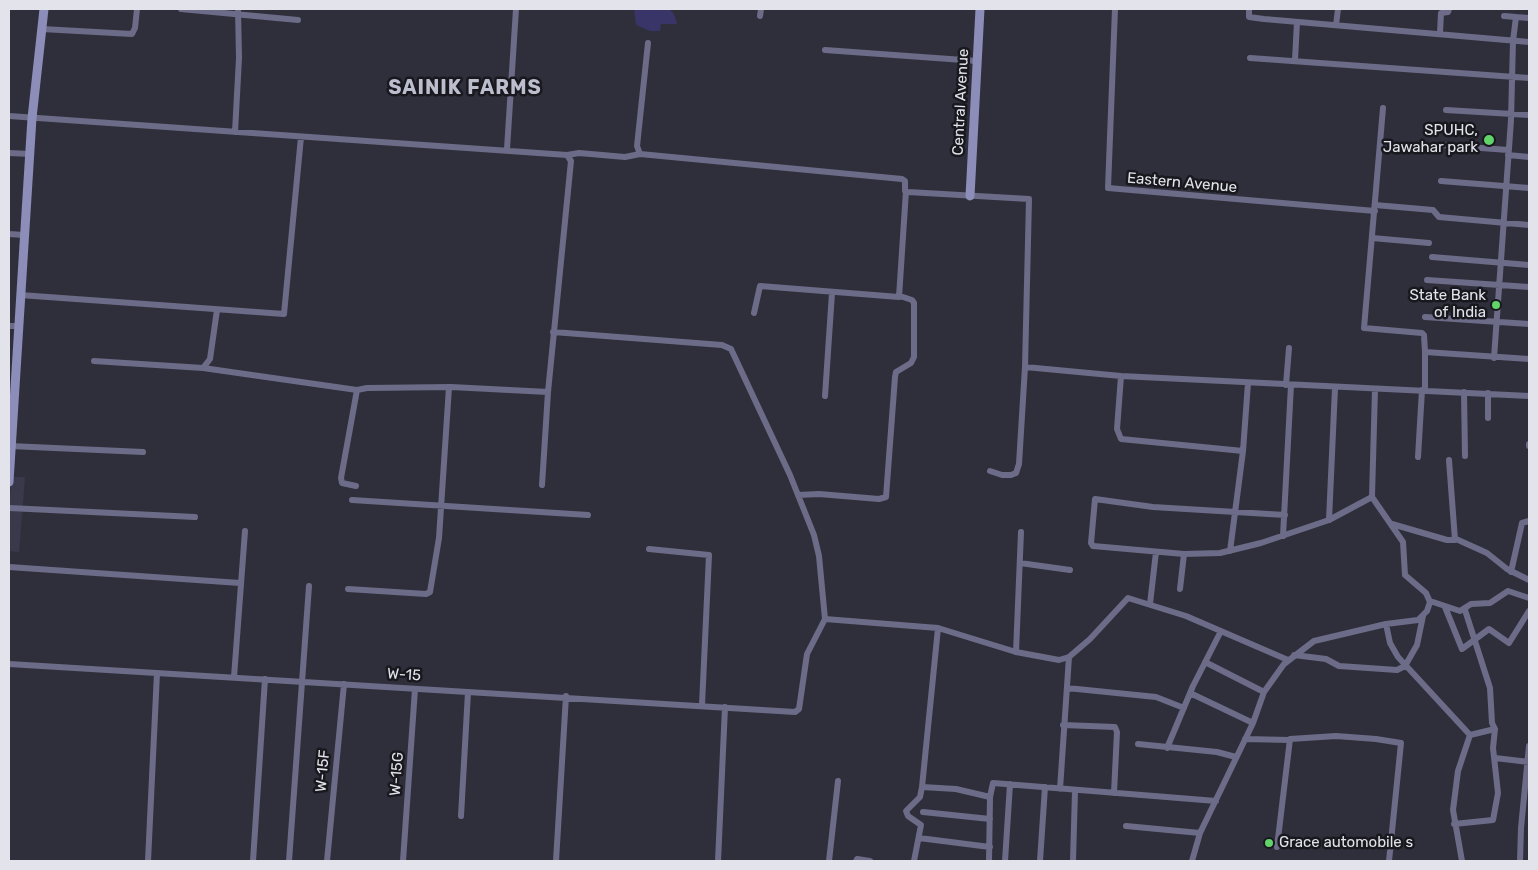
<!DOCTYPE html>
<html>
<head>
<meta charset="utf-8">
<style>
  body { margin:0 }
  #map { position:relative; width:1538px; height:870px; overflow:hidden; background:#2f2f3c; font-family:Rubik,sans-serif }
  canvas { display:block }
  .frame { position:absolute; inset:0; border:10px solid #e3e3eb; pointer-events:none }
</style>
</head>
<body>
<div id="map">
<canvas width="1538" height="870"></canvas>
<div class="frame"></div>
</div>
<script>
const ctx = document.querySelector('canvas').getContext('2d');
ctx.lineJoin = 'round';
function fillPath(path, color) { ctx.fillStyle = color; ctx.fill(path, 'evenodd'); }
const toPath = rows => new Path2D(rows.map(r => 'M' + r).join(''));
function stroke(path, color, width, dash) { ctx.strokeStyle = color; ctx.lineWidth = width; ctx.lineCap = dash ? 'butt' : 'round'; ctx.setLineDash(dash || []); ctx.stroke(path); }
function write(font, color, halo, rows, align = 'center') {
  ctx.font = font + ' Rubik,sans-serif'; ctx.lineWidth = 5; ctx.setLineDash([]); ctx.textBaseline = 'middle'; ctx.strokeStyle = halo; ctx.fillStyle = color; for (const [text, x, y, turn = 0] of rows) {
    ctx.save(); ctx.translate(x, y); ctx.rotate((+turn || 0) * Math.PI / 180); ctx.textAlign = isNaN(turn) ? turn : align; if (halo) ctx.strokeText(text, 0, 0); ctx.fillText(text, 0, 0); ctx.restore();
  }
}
fillPath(toPath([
  [12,477,25,477,19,552,9,551,9,507]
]), '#39394b');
fillPath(toPath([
  [634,9,669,9,674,14,677,24,661,24,660,31,650,31,636,25]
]), '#393569');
stroke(toPath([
  [181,9,298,20],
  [1115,9,1108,188,1375,211],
  [1249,9,1249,17,1264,19,1529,42],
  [760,16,761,9],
  [1504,16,1516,17],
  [1336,25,1338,9],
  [42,29,132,34,135,28,137,9],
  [1440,33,1441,13,1448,12,1449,9],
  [648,43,637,146,640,154,902,179,905,181,905,191,908,192,1029,199,1025,367,1019,464,1016,473,1011,475,1002,475,990,471],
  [825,50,977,61],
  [1250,58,1529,78],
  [1295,60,1297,22],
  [1383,108,1364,328,1422,333,1424,335,1425,352],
  [1446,110,1529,115],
  [9,116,567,155,571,161,548,392,542,485],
  [235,132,239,58,238,9],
  [1441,145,1508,150],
  [507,149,516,9],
  [9,153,31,154],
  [567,155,579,153,625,157,640,154],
  [1508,155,1529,157],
  [1441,181,1529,188],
  [1375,205,1433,210,1439,217,1529,225],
  [9,234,24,235],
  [1372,238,1429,243],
  [1432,257,1529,265],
  [1427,280,1529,287],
  [20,295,284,314,301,137],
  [754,313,760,286,899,297,906,191],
  [1425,317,1529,324],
  [9,326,18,326],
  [553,332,722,345,731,349,790,475,814,535,819,556,825,619],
  [1494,358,1511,120,1513,41,1516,17,1529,18],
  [94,361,203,368,210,359,217,310],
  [1025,367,1121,376,1529,396],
  [203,368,357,390],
  [1121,376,1117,429,1121,439,1243,451],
  [1286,385,1289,348],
  [1375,389,1372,497,1403,542,1405,575,1426,593,1430,602,1427,611,1418,620,1386,624],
  [1425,390,1425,352,1529,359],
  [1464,392,1465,456],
  [1488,393,1488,418],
  [825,396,832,293],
  [1529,444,1529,446],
  [10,446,143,452],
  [1418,457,1422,390],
  [356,486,342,483,341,478,357,390,367,388,451,387,548,392],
  [798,495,819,494,879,499,886,497,895,377,896,372,911,363,914,357,914,303,912,300,900,296],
  [352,500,588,515],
  [9,508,195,517],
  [1285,515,1153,507,1095,499,1091,543,1093,546,1184,554,1220,553,1261,543,1329,520,1372,497],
  [1329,520,1335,388],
  [1392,524,1447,540,1455,540,1449,460],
  [1283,536,1291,385],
  [1456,539,1487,553,1507,569,1529,580],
  [649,549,709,555,702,705],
  [1230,551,1243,451,1248,383],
  [1020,563,1070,570],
  [9,567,240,583],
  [1511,572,1522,523,1529,521],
  [348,589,426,594,430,592,439,538,449,387],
  [1180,589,1184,554],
  [1430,601,1460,611,1471,604,1490,603,1508,591,1529,598],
  [1150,604,1156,552],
  [1445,607,1462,649,1489,629,1509,643,1529,611],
  [1016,652,1021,532],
  [1294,655,1326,659,1339,666,1397,670,1405,666,1417,645,1423,616],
  [1205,662,1264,692],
  [9,664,795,712,799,709,807,654,825,619,938,628,1016,652,1059,660,1069,657,1090,639,1128,598,1186,616,1288,660],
  [234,677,245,531],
  [1067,688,1156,697,1184,708],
  [1190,693,1253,723],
  [1063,725,1115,727,1117,732,1114,793],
  [1470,735,1495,729],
  [1245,739,1289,740],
  [1138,744,1217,752,1236,757],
  [1167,748,1193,686,1221,631],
  [1495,758,1529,762],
  [922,787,956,789,990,797],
  [1060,789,1069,657],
  [923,812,990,819],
  [461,816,468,692],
  [1454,824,1493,820,1498,793,1493,748,1495,729,1492,723,1490,688,1465,610],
  [1126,826,1200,833],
  [919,838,990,847],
  [1277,847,1290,739,1336,736,1376,739,1401,743,1389,861],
  [148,861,157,673],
  [253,861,265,679],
  [289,861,309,586],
  [327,861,344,684],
  [403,861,415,689],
  [556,861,566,696],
  [718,861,725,707],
  [829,861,838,781],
  [856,861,857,859,870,861],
  [914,861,921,825,908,816,906,811,920,797,922,787,938,628],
  [989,861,990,797,993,783,1216,801],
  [1005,861,1010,784],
  [1040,861,1045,787],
  [1073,861,1075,791],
  [1192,861,1200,833,1253,723,1264,692,1284,664,1314,641,1386,624,1390,643,1398,657,1470,735],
  [1462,861,1453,810,1458,771,1470,735],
  [1520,861,1521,828,1529,746]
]), '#6c6c88', 6);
stroke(toPath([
  [970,196,980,9],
  [9,482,32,118,44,9]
]), '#8d8db9', 9);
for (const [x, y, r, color] of [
  [1489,140,6,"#61d56a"],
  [1496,305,5,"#61d56a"],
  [1269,843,5,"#61d56a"]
]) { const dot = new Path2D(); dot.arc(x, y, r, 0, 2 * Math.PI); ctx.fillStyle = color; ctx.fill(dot); stroke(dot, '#18181e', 2); }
write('15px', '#e3e3eb', '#18181e', [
  ["Central Avenue",961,102,-87],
  ["Eastern Avenue",1182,183,5],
  ["W-15",404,675,4],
  ["W-15F",323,771,-85],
  ["W-15G",397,774,-86]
]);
write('15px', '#e3e3eb', '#18181e', [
  ["SPUHC,",1478,131],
  ["Jawahar park",1478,148],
  ["State Bank",1486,296],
  ["of India",1486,313],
  ["Grace automobile s",1279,843,"left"]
], 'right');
ctx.letterSpacing = '1px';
write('bold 20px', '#bcbdcd', '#18181e', [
  ["SAINIK FARMS",465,88]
]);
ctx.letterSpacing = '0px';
</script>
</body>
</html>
